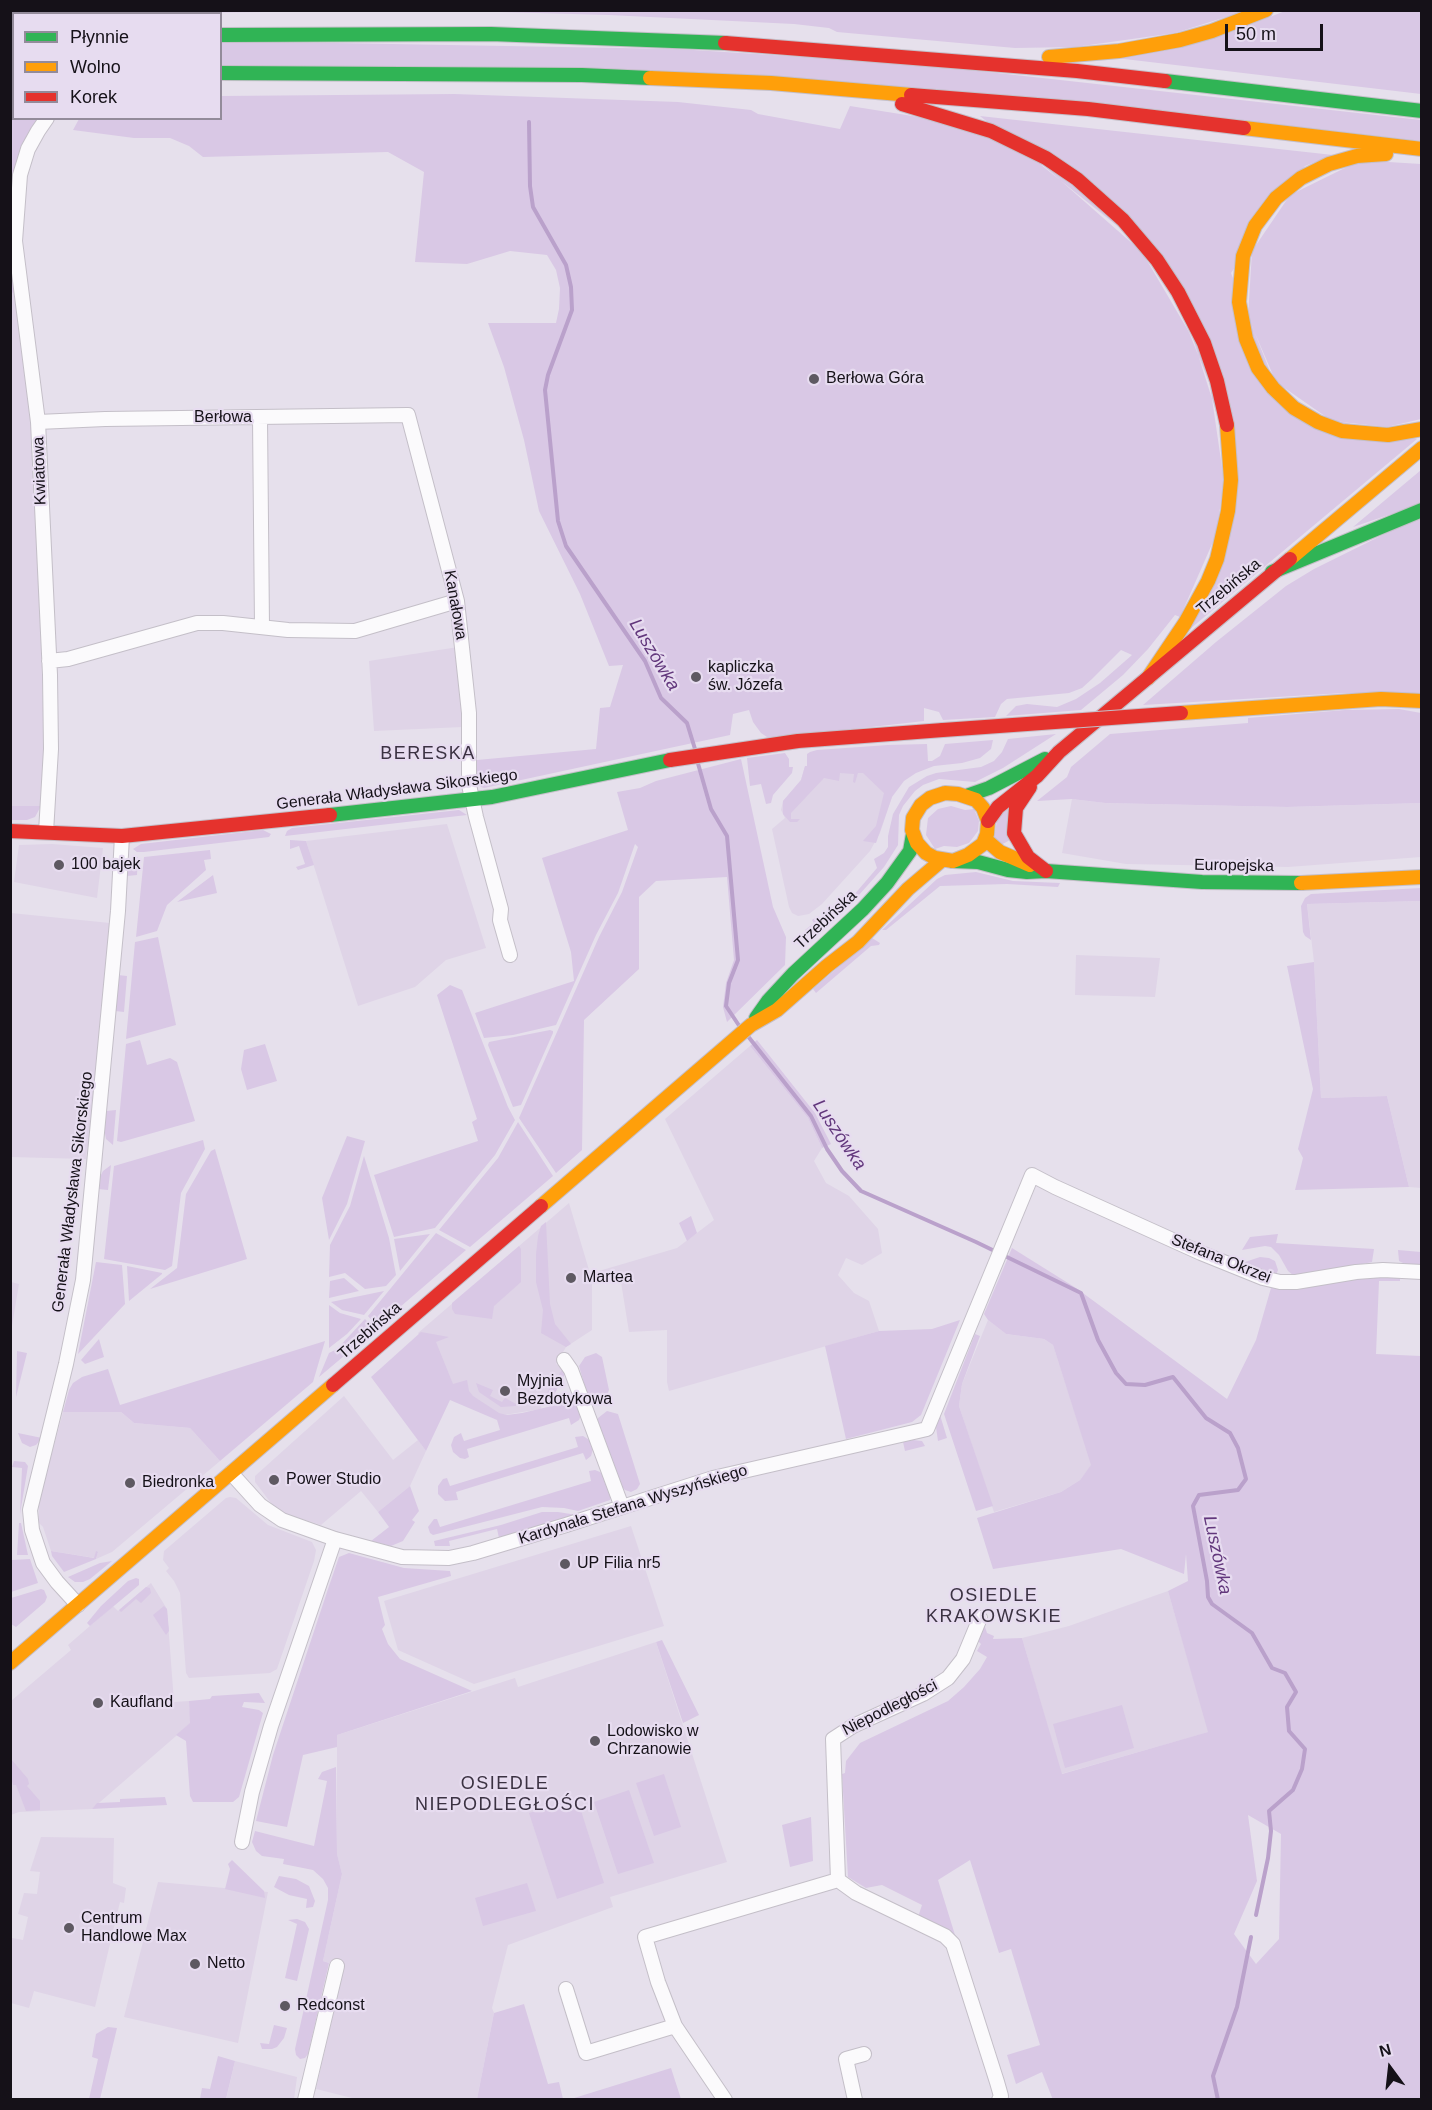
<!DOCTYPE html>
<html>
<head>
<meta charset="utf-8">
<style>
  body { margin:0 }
  #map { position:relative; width:1432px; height:2110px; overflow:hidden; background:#e6e0ec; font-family:Arial,sans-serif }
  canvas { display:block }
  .frame { position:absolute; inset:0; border:12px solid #151118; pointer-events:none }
  .legend { position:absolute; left:12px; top:12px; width:210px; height:108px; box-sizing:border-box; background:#e7dcf0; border:2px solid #938b9a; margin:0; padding:8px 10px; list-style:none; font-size:18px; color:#151118 }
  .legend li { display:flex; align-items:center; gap:12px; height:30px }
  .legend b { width:30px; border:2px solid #938b9a }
  .north { position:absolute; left:1360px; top:2038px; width:60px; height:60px; -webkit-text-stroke:4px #e7dcf0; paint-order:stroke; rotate:345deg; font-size:16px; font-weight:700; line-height:24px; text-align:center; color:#151118 }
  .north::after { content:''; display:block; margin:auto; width:21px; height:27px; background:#151118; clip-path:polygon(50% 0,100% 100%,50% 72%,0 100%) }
  .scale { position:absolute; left:1225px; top:24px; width:98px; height:27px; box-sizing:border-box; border:3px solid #151118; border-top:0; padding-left:8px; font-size:18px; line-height:21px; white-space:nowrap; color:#151118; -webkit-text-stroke:4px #e7dcf0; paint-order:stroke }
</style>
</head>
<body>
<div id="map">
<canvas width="1432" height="2110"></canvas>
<div class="frame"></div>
<ul class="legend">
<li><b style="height:8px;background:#30b455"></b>Płynnie</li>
<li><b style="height:8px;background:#ff9f0a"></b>Wolno</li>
<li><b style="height:8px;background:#e5322d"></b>Korek</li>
</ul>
<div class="north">N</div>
<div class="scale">50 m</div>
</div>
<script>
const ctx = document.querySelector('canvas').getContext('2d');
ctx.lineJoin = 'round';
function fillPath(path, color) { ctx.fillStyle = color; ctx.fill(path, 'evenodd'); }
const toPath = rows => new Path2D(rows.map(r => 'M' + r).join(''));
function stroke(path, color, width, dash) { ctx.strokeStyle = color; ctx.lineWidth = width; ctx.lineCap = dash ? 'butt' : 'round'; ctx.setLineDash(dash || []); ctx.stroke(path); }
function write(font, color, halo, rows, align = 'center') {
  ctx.font = font + ' Arial,sans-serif'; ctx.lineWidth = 4.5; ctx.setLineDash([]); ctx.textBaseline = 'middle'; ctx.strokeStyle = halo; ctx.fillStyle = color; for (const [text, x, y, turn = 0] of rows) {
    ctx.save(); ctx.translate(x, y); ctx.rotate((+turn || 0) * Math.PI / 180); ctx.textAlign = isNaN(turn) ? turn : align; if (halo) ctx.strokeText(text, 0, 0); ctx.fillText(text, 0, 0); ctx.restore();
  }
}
fillPath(toPath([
  [18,292,34,427,44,740,41,806,11,806,10,293],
  [458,647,463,727,374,731,369,661],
  [805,766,863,769,892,797,880,833,870,851,822,904,809,914,798,916,792,913,789,907,772,829,785,818,781,810,783,801,801,780],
  [1072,799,1105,803,1287,807,1421,803,1421,857,1288,867,1126,864,1062,853],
  [447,824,486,948,446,960,415,987,358,1006,306,841],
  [52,844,103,848,97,898,14,882,19,845],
  [1421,901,1421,1188,1409,1187,1387,1096,1321,1098,1314,962,1307,904],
  [11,913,110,923,91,1140,87,1148,86,1159,11,1157],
  [1076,955,1160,958,1155,997,1075,995],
  [750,1046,808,1118,822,1148,814,1161,826,1183,849,1196,878,1229,882,1253,862,1265,846,1258,838,1275,854,1293,869,1301,879,1331,669,1391,667,1382,667,1330,629,1332,621,1282,599,1271,677,1248,714,1220,665,1119],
  [569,1203,592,1280,592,1330,566,1347,556,1364,563,1368,542,1402,541,1409,498,1416,451,1393,418,1333],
  [11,1282,19,1284,11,1332,10,1282],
  [988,1320,1006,1334,1044,1339,1053,1345,1092,1465,1080,1480,1061,1492,994,1512,959,1406,962,1384],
  [344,1396,393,1460,418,1440,426,1451,410,1486,378,1512,361,1491,321,1525,286,1514,274,1507,255,1482,255,1476],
  [63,1412,121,1412,134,1423,190,1428,220,1461,112,1552,96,1559,98,1552,96,1552,95,1558,51,1551,43,1527,39,1523,39,1502],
  [230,1497,236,1498,268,1525,312,1542,316,1550,314,1561,277,1669,270,1673,189,1678,186,1673,180,1593,174,1581,166,1571,169,1568,163,1560,164,1551,226,1498],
  [631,1526,664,1626,474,1684,398,1650,384,1601],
  [151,1583,167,1609,174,1702,189,1701,191,1723,92,1809,19,1812,11,1815,11,1701,71,1650,68,1645,113,1606,118,1611],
  [1168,1591,1209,1732,1061,1774,1022,1638,1069,1626],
  [656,1642,727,1862,610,1897,613,1907,508,1945,492,2008,494,2013,477,2099,356,2099,316,2089,344,1968,323,1961,342,1874,337,1854,337,1735,515,1678,518,1687],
  [41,1837,114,1838,113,1883,126,1888,124,1903,120,1902,95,2007,34,1991,29,2008,11,2003,11,1942,12,1938,23,1940,28,1917,18,1914,24,1893,37,1894,40,1872,30,1871],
  [158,1882,268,1892,238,2043,124,2017],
  [235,2061,297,2077,294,2099,226,2100]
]), '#dfd4e7');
fillPath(toPath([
  [84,10,356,11,84,14],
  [463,11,1245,11,1175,33,1075,47,1015,48,837,32,829,28,794,24,609,15],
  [1285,11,1421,11,1421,94,1116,58,1224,35],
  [220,41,677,49,916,64,1421,120,1421,141,1096,103,221,67],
  [454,94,678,102,751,110,758,114,840,129,850,106,925,118,987,137,1044,166,1142,252,1189,332,1210,385,1224,481,1216,535,1180,617,1175,615,1148,649,1123,675,1081,710,1006,716,1016,706,1027,704,1057,707,1076,699,1100,683,1132,655,1121,650,1092,679,1082,688,1069,693,1007,699,1001,704,995,717,943,720,939,712,924,708,924,721,775,738,767,737,761,733,753,722,749,710,733,714,730,735,484,788,481,787,476,783,477,760,596,749,600,708,610,707,623,665,609,666,580,594,539,511,524,440,504,367,488,323,556,323,559,309,560,288,556,270,547,255,510,251,467,264,415,262,424,172,388,152,203,157,189,146,170,138,134,138,73,130,79,119,220,118,221,96],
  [13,110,14,118,42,119,24,145,18,292,11,293,10,127],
  [980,116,1333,155,1305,166,1231,273,1285,409,1417,439,1184,634,1238,481,1171,269],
  [1372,161,1421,164,1421,419,1387,427,1332,421,1276,382,1248,317,1252,251,1290,195,1353,164],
  [1421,470,1421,504,1353,527],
  [1421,516,1421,695,1344,693,1143,705,1216,642,1286,586,1314,569],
  [1399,709,1421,713,1421,803,1287,807,1105,803,1072,799,1037,801,1067,777,1071,767,1110,734,1248,723,1248,718,1345,710],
  [1056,734,1003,768,975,782,939,779,923,785,915,791,903,806,899,815,898,845,884,867,850,905,821,932,809,935,805,930,814,923,812,920,818,916,826,921,841,910,877,868,874,859,884,853,888,847,888,836,893,814,909,787,927,776,936,773,981,767,994,761,1002,752,1008,739],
  [993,740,991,749,980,758,962,763,934,766,916,773,904,781,892,797,876,843,863,841,876,826,884,793,863,773,858,773,855,783,853,782,854,774,840,773,839,781,824,778,791,813,791,819,800,819,797,822,790,822,783,814,783,801,801,780,805,766,807,766,807,754,810,752,817,750,888,745,927,744,928,761,932,761,940,756,945,744],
  [785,753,789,759,789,767,793,767,792,773,773,795,771,803,766,804,761,784,750,786,747,758],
  [741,759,773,907,786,937,785,965,727,1022,723,1007,726,983,734,960,727,877,656,881,639,897,639,969,584,1020,582,1150,556,1173,519,1118,599,937,622,892,638,847,635,844,618,893,596,935,556,1025,513,1035,484,1038,475,1013,574,981,571,952,542,858,628,830,617,792,640,788,656,781],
  [1009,804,1010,840,999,846,994,838,998,815],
  [11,806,41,806,35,817,27,820,11,820],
  [951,806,965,810,974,809,979,821,978,831,969,843,957,847,944,846,935,849,926,835,928,818,938,809],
  [459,810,467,815,285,836,287,831,292,828],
  [263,830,271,834,269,837,144,852,137,852,133,849,141,844],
  [290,840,306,841,314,865,298,870,296,867,305,864,299,846,290,849],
  [210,850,211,859,204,860,206,870,167,905,157,931,136,937,144,857],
  [138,857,137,875,127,876,128,860],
  [976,872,1013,881,1060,883,1058,887,1007,884,940,886,886,930,882,930,937,879,945,875],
  [213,875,217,893,177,902],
  [1421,888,1421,901,1307,904,1311,940,1305,936,1303,932,1301,906,1305,898,1311,894],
  [158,937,176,1025,126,1039,135,942],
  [872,938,880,943,879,945,871,946,816,993,813,989],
  [1314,962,1321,1098,1387,1096,1409,1187,1295,1190,1303,1158,1298,1149,1313,1089,1287,966],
  [118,975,127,976,124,1012,115,1011],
  [450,985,462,990,508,1107,515,1120,495,1155,435,1228,394,1237,374,1175,478,1141,472,1122,477,1119,437,995],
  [550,1030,553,1031,553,1033,521,1105,513,1107,488,1045,489,1042],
  [140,1040,147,1065,170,1058,177,1062,195,1121,121,1142,117,1141,126,1044],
  [757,1040,815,1113,831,1144,822,1148,808,1118,750,1046],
  [265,1044,277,1081,247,1090,241,1069,244,1050],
  [116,1110,113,1145,106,1139,104,1128,106,1111],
  [518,1122,553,1176,470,1247,439,1230,498,1158],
  [347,1136,365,1141,347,1204,329,1240,322,1198],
  [203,1140,205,1149,181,1193,172,1266,165,1270,104,1259,114,1166],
  [215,1149,247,1259,150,1289,177,1268,186,1194,211,1151],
  [364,1156,389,1238,396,1275,386,1286,365,1289,345,1273,329,1277,330,1245,350,1206],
  [111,1165,108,1190,98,1189,99,1179,103,1171],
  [691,1216,697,1233,687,1241,679,1223],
  [546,1222,550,1304,555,1324,571,1344,566,1347,541,1333,543,1310,536,1282,536,1254,538,1236,541,1226],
  [436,1233,466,1250,377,1327,368,1316],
  [430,1234,400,1271,394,1239],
  [1278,1234,1276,1243,1374,1249,1372,1262,1313,1274,1293,1275,1288,1271,1279,1255,1271,1247,1265,1246,1242,1250,1250,1237],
  [519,1246,521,1249,521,1282,494,1306,492,1319,455,1314,452,1309,452,1303],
  [1012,1248,1076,1288,1227,1399,1256,1340,1271,1288,1296,1290,1356,1278,1400,1278,1400,1281,1379,1281,1376,1354,1421,1356,1421,2099,1053,2100,1042,2072,1016,2084,1007,2055,1040,2045,1011,1949,999,1953,970,1860,938,1880,955,1935,918,1917,922,1905,882,1885,866,1888,848,1877,842,1774,845,1773,846,1761,860,1743,948,1701,964,1687,980,1669,987,1657,977,1651,981,1644,978,1641,979,1632,984,1624,987,1633,994,1636,993,1639,1022,1638,1062,1774,1208,1732,1168,1591,1188,1581,1186,1554,1184,1574,1121,1549,993,1569,977,1518,1061,1492,1080,1480,1091,1465,1053,1345,1044,1339,1006,1334,988,1320,984,1314],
  [1248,1815,1281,1834,1279,1939,1256,1964,1234,1934,1257,1881],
  [1398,1250,1421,1252,1421,1267,1409,1266,1399,1261],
  [1260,1257,1269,1258,1275,1261,1278,1270,1276,1275,1239,1264],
  [96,1262,122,1265,125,1304,78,1354],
  [127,1266,162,1273,162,1274,129,1301],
  [344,1278,359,1291,329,1298,330,1281],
  [384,1291,364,1315,342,1310,331,1302],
  [329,1305,340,1313,361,1319,347,1334,329,1348],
  [365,1319,375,1330,319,1377,329,1353,337,1349],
  [960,1320,921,1415,912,1422,846,1439,825,1346,879,1331,932,1329],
  [421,1332,449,1337,436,1342,453,1384,467,1380,469,1391,473,1396,499,1413,507,1415,522,1413,569,1402,577,1405,581,1415,579,1420,571,1425,569,1418,467,1449,469,1457,465,1459,460,1458,453,1452,451,1445,454,1437,461,1433,464,1441,500,1430,497,1420,450,1400,426,1451,371,1377],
  [975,1334,980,1336,962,1384,959,1406,993,1506,976,1511,944,1414],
  [99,1339,104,1357,85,1364,81,1360],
  [325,1341,313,1382,220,1461,190,1428,134,1423,121,1412,63,1412,69,1390,73,1383,82,1377,108,1369,120,1405],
  [17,1351,27,1353,16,1397],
  [596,1353,602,1357,609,1390,606,1398,594,1403,589,1401,579,1366,585,1357],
  [563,1368,567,1370,554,1395,541,1402],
  [476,1383,493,1390,490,1396,502,1402,505,1398,516,1404,516,1406,501,1407,479,1392],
  [607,1411,618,1414,640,1484,637,1489,631,1492,625,1490,621,1486,597,1422,598,1418],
  [940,1415,947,1438,938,1441,936,1427],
  [18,1433,42,1438,36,1445,30,1447,22,1443],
  [583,1436,591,1441,593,1449,591,1456,586,1460,583,1453,456,1492,458,1500,445,1501,438,1494,438,1486,443,1479,447,1478,450,1486,578,1447,575,1437],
  [913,1440,922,1441,925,1446,905,1451,903,1442],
  [14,1461,25,1462,28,1466,20,1514,22,1468,12,1467],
  [595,1470,600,1472,606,1478,612,1494,610,1500,578,1511,564,1508,542,1507,433,1535,430,1533,428,1527,434,1519,437,1519,440,1527,591,1481,589,1471],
  [410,1486,419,1511,412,1520,415,1522,403,1541,391,1546,371,1541,389,1527,378,1512],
  [542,1512,558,1512,577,1515,499,1538,497,1529,449,1541,450,1546,435,1546,434,1541,501,1525],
  [19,1523,21,1523,28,1555,17,1555],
  [51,1551,94,1558,96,1551,98,1552,96,1559,64,1572,52,1556],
  [349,1553,404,1568,450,1571,451,1576,378,1597,385,1625,382,1629,388,1644,400,1659,472,1691,337,1735,337,1747,303,1755,287,1827,256,1821,273,1755,329,1586,339,1557],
  [30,1559,38,1583,11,1592,12,1560],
  [112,1561,90,1579,83,1582,75,1582,68,1577,100,1563],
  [136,1578,139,1579,139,1585,90,1626,87,1623,101,1606,128,1581],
  [146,1587,150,1588,151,1593,141,1603,136,1599,121,1612,119,1610],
  [41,1589,44,1590,47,1597,45,1602,16,1627,11,1624,11,1598],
  [164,1606,167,1609,169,1631,166,1635,153,1615],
  [662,1640,699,1715,683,1723,656,1642],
  [259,1693,265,1703,244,1702,242,1707,259,1710,263,1713,239,1797,233,1802,193,1802,190,1796,186,1741,176,1735,190,1723,189,1701,210,1699,212,1696],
  [1122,1705,1134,1748,1065,1768,1053,1724],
  [11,1759,28,1779,29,1784,27,1786,40,1801,40,1810,26,1811,16,1785,13,1785,11,1777],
  [336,1767,337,1854,342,1874,323,1961,329,1963,308,2054,305,2058,300,2059,296,2055,295,2049,328,1900,328,1888,323,1879,313,1870,283,1864,284,1859,262,1856,256,1851,252,1842,255,1831,314,1846,327,1781,318,1779,322,1772],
  [664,1774,681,1827,654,1836,636,1783],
  [629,1790,654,1863,618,1874,594,1802],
  [165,1797,167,1805,92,1809,97,1803,120,1802,120,1799],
  [577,1798,604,1883,557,1899,529,1813],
  [811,1817,813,1861,790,1867,782,1825],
  [232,1860,264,1891,265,1898,225,1889,230,1869,228,1864],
  [279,1876,296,1879,309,1886,315,1901,313,1907,306,1908,307,1899,289,1895,274,1887],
  [527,1883,536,1911,483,1926,475,1898],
  [297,1919,305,1922,309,1929,297,1981,285,1978,297,1924,288,1920],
  [524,2004,548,2084,559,2082,563,2099,477,2099,494,2013],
  [274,2025,287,2028,284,2038,277,2047,272,2049,262,2049,260,2043,269,2044],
  [108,2027,117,2028,100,2099,89,2099,98,2059,92,2057,96,2034],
  [218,2056,235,2061,226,2099,200,2099,202,2088,210,2089],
  [671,2068,681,2099,571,2099]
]), '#d9c8e5');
stroke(toPath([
  [529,122,530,186,533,207,566,265,571,287,572,310,548,375,545,390,558,521,566,546,645,661,661,698,687,723,695,749],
  [697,760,711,809,727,836,738,960,729,983,726,1006,740,1027],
  [747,1035,811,1116,827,1149,842,1171,861,1191,976,1242,1081,1293,1098,1340,1116,1373,1126,1384,1145,1385,1173,1377,1206,1418,1230,1433,1238,1448,1246,1479,1238,1490,1199,1495,1193,1506,1207,1581,1208,1597,1212,1604,1252,1633,1272,1668,1285,1673,1296,1692,1287,1707,1289,1731,1305,1749,1302,1769,1293,1790,1269,1811,1271,1831,1268,1858,1256,1915],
  [1218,2100,1213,2076,1237,2007,1251,1937]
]), '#baa1cb', 4);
const street = toPath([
  [78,14,79,10],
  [260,418,262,627],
  [38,422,105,419,408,415,457,601,469,713,469,785,476,817,501,909,500,920,510,955],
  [49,661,68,659,197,623,223,623,288,630,355,631,457,601],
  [46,832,51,749,50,675,38,422,15,241,20,175,28,149,38,131,47,118],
  [564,1360,571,1370,622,1507],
  [231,1473,260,1505,282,1520,335,1539,402,1557,449,1558,473,1553,566,1525,713,1478,927,1429,1032,1175,1055,1187,1201,1253,1263,1278,1280,1282,1296,1282,1356,1272,1383,1270,1422,1272],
  [78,1605,57,1582,43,1563,32,1530,30,1510,66,1364,83,1280,118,911,122,836],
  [242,1842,252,1792,271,1726,335,1539],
  [838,1880,856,1893,945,1936,953,1944,997,2082,1001,2096,999,2100],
  [566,1989,586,2053,675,2026],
  [305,2100,337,1966],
  [725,2100,675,2026,658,1982,645,1937,838,1880,833,1739,853,1726,923,1694,948,1678,963,1659,980,1618],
  [855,2100,846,2059,864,2054]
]);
const fast = toPath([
  [220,35,491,34,725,43],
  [10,43,14,43],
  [220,73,582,75,650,78],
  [10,81,14,80],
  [1165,81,1422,111],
  [1272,572,1422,510],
  [966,796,989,788,1045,759],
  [330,815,492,797,670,760],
  [953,861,978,862,1008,870,1027,872,1046,871,1202,882,1301,883],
  [756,1018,768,1001,793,974,863,909,887,883,910,851,913,834]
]);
const slow = toPath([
  [1049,57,1119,51,1180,40,1212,31,1266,10],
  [650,78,771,83,911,95],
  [1244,128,1422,149],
  [1386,154,1357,156,1329,164,1301,178,1276,198,1255,226,1243,256,1239,302,1246,339,1258,368,1273,388,1294,408,1318,422,1342,431,1388,435,1422,429],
  [1290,559,1422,448],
  [1148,678,1185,623,1208,581,1217,559,1228,511,1231,480,1227,425],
  [1181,713,1381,699,1422,701],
  [945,793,958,794,976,800,983,808,988,821,987,834,983,844,968,855,953,861,935,858,926,853,917,843,912,830,913,818,921,805,930,798,945,793],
  [985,839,1000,852,1030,865],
  [1301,883,1422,877],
  [541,1206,751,1025,777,1010,827,966,858,942,908,889,942,860],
  [10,1663,333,1385]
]);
const jam = toPath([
  [725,43,1077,71,1165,81],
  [911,95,1088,109,1244,128],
  [902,104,991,131,1046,158,1077,179,1123,220,1157,260,1178,292,1204,343,1217,381,1227,425],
  [670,760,798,741,943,730],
  [1030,787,1016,808,1014,833,1028,857,1046,871],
  [988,821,998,807,1037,776,1059,752,1290,559],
  [10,831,122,836,330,815],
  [333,1385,541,1206]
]);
stroke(street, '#c4bfc8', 16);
stroke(fast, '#c4bfc8', 16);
stroke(slow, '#c4bfc8', 16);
stroke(jam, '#c4bfc8', 16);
stroke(street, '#fbfafc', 14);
stroke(fast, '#30b455', 14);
stroke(slow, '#ff9f0a', 14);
stroke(jam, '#e5322d', 14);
stroke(toPath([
  [15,14,16,10],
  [10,37,14,23]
]), '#b6b5b7', 4, [10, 10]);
const jamBridge = toPath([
  [943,730,1181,713]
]);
stroke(jamBridge, '#c4bfc8', 16, []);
stroke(jamBridge, '#e5322d', 14);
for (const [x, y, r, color] of [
  [814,379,6,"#5e5962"],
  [696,677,6,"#5e5962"],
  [59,865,6,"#5e5962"],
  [571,1278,6,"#5e5962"],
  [505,1391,6,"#5e5962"],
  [274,1480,6,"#5e5962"],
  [130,1483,6,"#5e5962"],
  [565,1564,6,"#5e5962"],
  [98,1703,6,"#5e5962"],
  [595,1741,6,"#5e5962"],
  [69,1928,6,"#5e5962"],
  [195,1964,6,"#5e5962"],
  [285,2006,6,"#5e5962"]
]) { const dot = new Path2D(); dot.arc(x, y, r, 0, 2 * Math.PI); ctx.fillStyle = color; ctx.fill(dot); stroke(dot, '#e7dcf0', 2); }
write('16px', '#151118', '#e7dcf0', [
  ["Berłowa Góra",826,379],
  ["kapliczka",708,668],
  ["św. Józefa",708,686],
  ["100 bajek",71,865],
  ["Martea",583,1278],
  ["Myjnia",517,1382],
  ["Bezdotykowa",517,1400],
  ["Power Studio",286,1480],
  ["Biedronka",142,1483],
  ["UP Filia nr5",577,1564],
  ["Kaufland",110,1703],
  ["Lodowisko w",607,1732],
  ["Chrzanowie",607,1750],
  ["Centrum",81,1919],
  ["Handlowe Max",81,1937],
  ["Netto",207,1964],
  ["Redconst",297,2006]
], 'left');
write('16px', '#151118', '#e7dcf0', [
  ["Berłowa",223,418],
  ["Kwiatowa",40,471,-92],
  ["Trzebińska",1229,587,-40],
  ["Kanałowa",455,605,80],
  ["Generała Władysława Sikorskiego",397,790,-7],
  ["Europejska",1234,866,1],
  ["Trzebińska",826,920,-43],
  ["Generała Władysława Sikorskiego",73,1192,-83],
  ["Stefana Okrzei",1221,1259,22],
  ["Trzebińska",370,1331,-41],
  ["Kardynała Stefana Wyszyńskiego",633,1505,-17],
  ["Niepodległości",890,1708,-27]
]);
write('italic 18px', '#62377c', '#e7dcf0', [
  ["Luszówka",654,655,59],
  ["Luszówka",839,1135,56],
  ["Luszówka",1217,1555,78]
]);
ctx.letterSpacing = '1.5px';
write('18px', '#3b3242', '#e7dcf0', [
  ["BERESKA",428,754],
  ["OSIEDLE",994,1596],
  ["KRAKOWSKIE",994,1617],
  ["OSIEDLE",505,1784],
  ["NIEPODLEGŁOŚCI",505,1805]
]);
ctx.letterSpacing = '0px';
</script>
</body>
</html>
